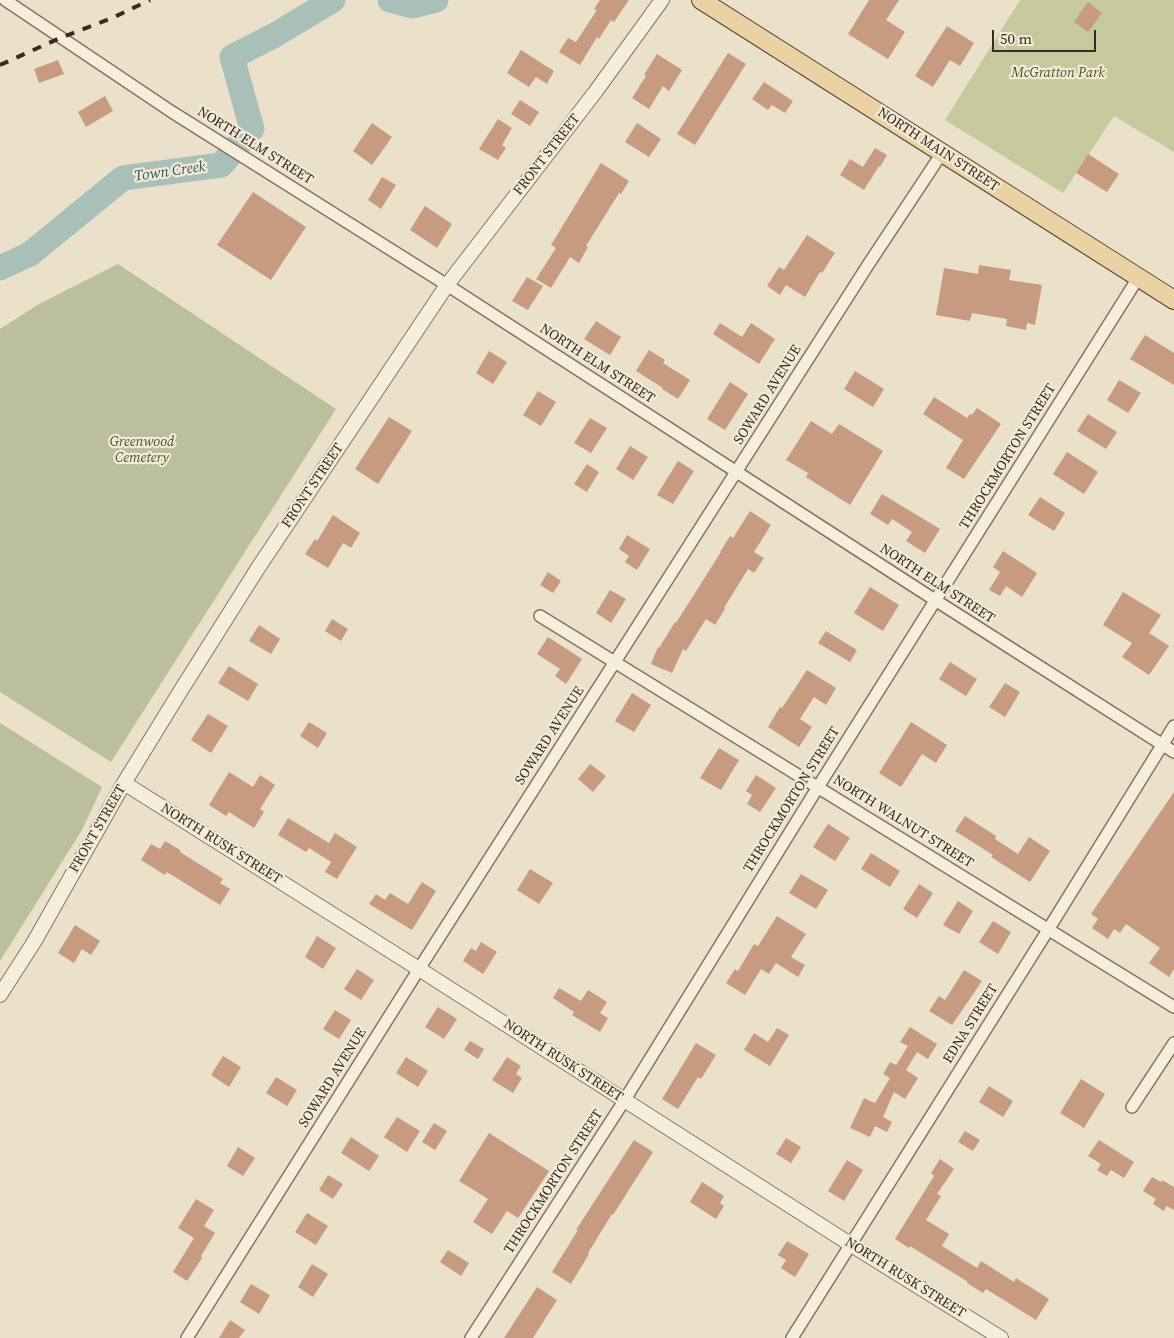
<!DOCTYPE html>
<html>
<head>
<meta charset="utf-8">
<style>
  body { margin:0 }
  #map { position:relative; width:1174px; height:1338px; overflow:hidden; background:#ebe0c9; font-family:"Source Serif 4",serif }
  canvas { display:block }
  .scale { position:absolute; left:992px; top:30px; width:104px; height:22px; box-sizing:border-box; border:2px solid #382b21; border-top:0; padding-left:6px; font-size:15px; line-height:18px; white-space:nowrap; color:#382b21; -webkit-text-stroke:4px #f3ead8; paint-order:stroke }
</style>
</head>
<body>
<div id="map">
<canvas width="1174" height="1338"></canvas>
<div class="scale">50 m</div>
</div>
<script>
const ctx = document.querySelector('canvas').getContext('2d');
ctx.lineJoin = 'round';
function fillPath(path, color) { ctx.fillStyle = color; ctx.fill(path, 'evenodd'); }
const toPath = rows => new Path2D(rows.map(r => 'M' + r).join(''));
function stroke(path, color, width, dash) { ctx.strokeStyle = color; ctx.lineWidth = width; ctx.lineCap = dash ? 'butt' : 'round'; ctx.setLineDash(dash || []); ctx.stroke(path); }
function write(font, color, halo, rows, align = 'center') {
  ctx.font = font + ' "Source Serif 4",serif'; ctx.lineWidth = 4.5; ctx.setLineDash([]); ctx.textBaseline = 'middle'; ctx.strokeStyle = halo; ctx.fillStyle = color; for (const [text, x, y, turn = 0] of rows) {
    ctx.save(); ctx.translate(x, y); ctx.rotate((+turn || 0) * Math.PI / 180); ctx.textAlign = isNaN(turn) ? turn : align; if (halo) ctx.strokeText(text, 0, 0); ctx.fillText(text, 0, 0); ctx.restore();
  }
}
fillPath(toPath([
  [1020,0,1174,0,1174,152,1114,116,1063,193,945,120]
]), '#c6c99d');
fillPath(toPath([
  [118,264,336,409,111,762,0,692,0,329,39,304],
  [0,723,102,787,82,830,0,961]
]), '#bcbf9b');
stroke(toPath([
  [390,0,412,6,436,0],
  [0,268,30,254,123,178,221,165,252,129,232,57,275,35,333,0]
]), '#a9c0b8', 25);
fillPath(toPath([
  [600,0,629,0,614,22,611,20,599,39,597,37,580,65,559,52,568,38,576,42,597,10,594,9],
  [869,0,899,0,886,20,905,32,888,59,848,34],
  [1088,2,1102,13,1088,32,1074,22],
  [947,26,974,43,960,66,950,60,933,87,915,76],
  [521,50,554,71,547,84,536,77,529,87,507,73],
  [728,53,746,64,695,145,677,134],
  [657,54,682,70,669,91,663,86,649,109,632,98,646,76,644,75],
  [58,60,64,74,39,83,34,69],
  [764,82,793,101,785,113,772,105,768,110,752,99],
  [105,96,113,111,86,127,78,112],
  [520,100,539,112,530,126,511,114],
  [498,119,512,128,502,145,506,148,498,160,479,149],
  [372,123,392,137,372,165,353,151],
  [637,123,661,139,649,157,625,142],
  [875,148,887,155,880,167,879,166,864,190,840,175,850,159,863,167],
  [1088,154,1119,174,1107,192,1076,173],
  [601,163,629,181,621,194,619,193,586,246,588,247,579,263,570,257,551,288,536,279,556,248,551,245],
  [382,177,396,185,381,209,368,200],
  [253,192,306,227,271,280,217,245],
  [425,206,452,224,437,248,410,230],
  [807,235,835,253,822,273,820,272,805,297,786,285,780,295,767,286,779,267,784,270],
  [979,265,1011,270,1009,280,1042,285,1035,325,1027,323,1026,330,1006,326,1007,319,972,313,970,321,936,315,944,268,978,274],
  [527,277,543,286,528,310,512,301],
  [596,321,621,337,610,355,584,339],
  [720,323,742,337,751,323,775,339,759,364,713,334],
  [1145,335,1174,353,1174,385,1130,359],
  [649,350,665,360,663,363,690,380,678,399,662,389,663,388,636,371],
  [489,351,507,362,493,384,476,373],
  [855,371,884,389,873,407,844,389],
  [1119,380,1141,393,1128,413,1107,400],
  [730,382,748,394,725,430,707,419],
  [538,391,556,402,541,426,523,415],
  [934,397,967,418,970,414,972,415,977,408,1001,424,964,479,946,468,963,440,923,414],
  [1088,414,1117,432,1106,449,1077,431],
  [389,417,412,431,378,484,355,469],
  [590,418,607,428,591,453,574,443],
  [811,421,832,434,839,424,883,451,850,505,806,477,808,473,786,460],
  [630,446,648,457,633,480,616,469],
  [1067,452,1098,472,1084,494,1053,474],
  [678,461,694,471,673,504,657,495],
  [587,464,599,472,587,492,574,484],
  [882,494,940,529,925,553,906,541,912,532,892,519,888,525,870,514],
  [1040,497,1065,513,1054,531,1028,515],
  [750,511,771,525,754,552,764,558,754,573,748,569,724,608,725,609,715,625,706,619,686,651,683,649,672,673,651,664,658,647,659,648,675,622,676,623,721,552,720,552,730,536,733,538],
  [333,515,360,533,351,548,343,543,328,568,305,554,315,539,317,541],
  [627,535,650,549,637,570,625,562,629,556,619,549],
  [1003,551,1037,573,1022,597,1006,586,1000,596,989,590,1000,572,993,567],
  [548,572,561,581,553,593,540,585],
  [870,587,899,605,883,631,854,613],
  [610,590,626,599,611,623,596,613],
  [1123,592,1161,615,1149,633,1169,646,1149,675,1122,657,1132,643,1103,625],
  [332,619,348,629,341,641,325,631],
  [259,625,280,639,271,654,249,641],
  [826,631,857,650,850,662,818,643],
  [548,637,582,659,566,684,555,676,560,669,537,654],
  [950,662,977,679,966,696,939,679],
  [229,666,258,684,248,701,218,683],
  [807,670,836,688,826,705,814,697,800,719,812,727,799,747,768,727,780,707,782,708],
  [1005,683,1020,692,1005,717,989,707],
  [632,693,651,705,634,732,615,721],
  [208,714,228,726,211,753,191,740],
  [309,722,327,733,318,748,300,736],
  [911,722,947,745,936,763,922,754,901,787,879,773],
  [719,748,739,760,721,790,700,778],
  [590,764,606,776,593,792,578,779],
  [229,772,253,787,260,775,275,785,260,809,264,812,254,828,229,812,226,816,209,805],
  [756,775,776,788,760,812,747,804,752,795,746,791],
  [1174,792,1174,969,1169,977,1149,963,1160,948,1126,924,1120,933,1114,929,1108,939,1092,928,1098,919,1091,914],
  [965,816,996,836,995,839,1018,854,1029,837,1050,851,1030,882,991,857,993,855,955,831],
  [288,818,329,843,335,833,357,847,337,879,325,872,331,862,309,848,306,852,278,835],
  [828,824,850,838,835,861,813,847],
  [165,841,180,850,180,852,223,879,220,883,230,889,220,905,167,872,165,875,141,860,151,844,160,849],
  [871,853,900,871,890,887,861,869],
  [530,869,553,883,539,904,517,890],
  [801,874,828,890,816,909,789,893],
  [422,882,436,891,412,930,369,904,376,894,385,900,390,893,408,904],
  [919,884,933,893,917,918,903,909],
  [958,901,973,911,959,934,943,925],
  [777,916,806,934,791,957,805,965,798,977,776,963,769,974,761,969,745,995,726,983,735,969,738,971,754,944,758,946],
  [993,921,1011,932,998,954,979,942],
  [75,925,100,941,91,955,82,949,74,963,58,953],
  [317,936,336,948,323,969,305,957],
  [481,942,497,952,483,974,463,961,471,948,476,951],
  [357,969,374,980,361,1000,344,989],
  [964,970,982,981,952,1025,929,1011,939,996,945,1000],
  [559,988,581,1001,588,990,607,1002,600,1013,608,1018,600,1032,572,1015,574,1012,553,998],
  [438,1007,457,1019,444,1039,425,1027],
  [335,1010,351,1020,339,1039,323,1029],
  [910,1027,937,1044,928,1059,917,1052,906,1070,918,1078,905,1099,894,1092,883,1117,892,1122,887,1132,875,1126,870,1137,850,1128,864,1098,875,1103,890,1078,883,1074,890,1062,896,1065,908,1046,900,1042],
  [777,1028,789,1035,770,1066,744,1050,754,1033,768,1042],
  [470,1041,484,1049,478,1059,464,1050],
  [696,1043,716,1055,701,1079,698,1077,678,1109,662,1099],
  [223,1056,241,1067,229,1087,211,1075],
  [406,1057,428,1071,418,1087,396,1073],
  [507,1057,521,1066,516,1074,522,1078,513,1093,492,1080],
  [276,1077,297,1090,287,1106,266,1093],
  [1081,1079,1105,1094,1084,1128,1060,1113],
  [989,1086,1013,1101,1003,1117,979,1102],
  [397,1117,420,1131,407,1152,384,1137],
  [434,1123,447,1131,435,1150,422,1142],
  [965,1131,980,1140,973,1151,958,1142],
  [489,1133,549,1171,518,1218,507,1211,492,1234,473,1222,488,1199,459,1181],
  [351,1137,379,1156,369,1171,341,1153],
  [786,1138,801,1147,791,1163,776,1154],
  [634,1140,653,1152,613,1215,612,1214,588,1253,589,1254,571,1284,552,1272,578,1230,576,1230],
  [1099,1140,1134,1162,1124,1178,1111,1170,1107,1176,1097,1170,1101,1164,1088,1156],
  [238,1147,255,1158,243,1176,227,1166],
  [940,1159,954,1169,937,1194,941,1196,926,1220,949,1234,942,1246,977,1268,981,1261,1014,1282,1016,1278,1049,1299,1036,1320,986,1289,983,1293,967,1283,968,1282,910,1246,909,1248,895,1239,934,1176,931,1173],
  [847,1160,863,1170,844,1201,828,1191],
  [328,1175,343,1184,333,1199,319,1190],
  [1152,1177,1161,1182,1162,1180,1174,1187,1174,1210,1166,1206,1164,1211,1153,1204,1156,1199,1143,1191],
  [702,1182,724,1196,720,1203,724,1206,716,1219,690,1202],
  [196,1199,214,1210,204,1226,215,1233,201,1256,202,1258,187,1281,173,1272,194,1238,178,1228],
  [307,1213,328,1226,316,1245,295,1232],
  [787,1241,809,1254,795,1277,781,1268,786,1260,778,1255],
  [448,1250,469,1263,461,1276,440,1262],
  [312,1264,328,1274,313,1297,298,1287],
  [251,1284,270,1295,259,1314,240,1302],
  [537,1287,557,1300,533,1338,504,1338],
  [230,1320,245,1330,239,1338,219,1338]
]), '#c79b82');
const minor = toPath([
  [5,0,172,112,447,285,935,600,1174,752],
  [540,616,1174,1007],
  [1132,1107,1174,1043],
  [187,1338,419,969,868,265,942,153],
  [471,1338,624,1101,818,787,1138,278],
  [792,1338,1048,930,1174,726]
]);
const tertiary = toPath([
  [124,783,419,969,850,1244,1001,1338],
  [0,995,34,942,124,783,183,687,258,568,447,285,596,91,662,0]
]);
const primary = toPath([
  [701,0,1174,300]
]);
stroke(minor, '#86725f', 14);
stroke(tertiary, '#86725f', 16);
stroke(primary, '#554132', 20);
stroke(minor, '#f7eddc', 11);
stroke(tertiary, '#f7eddc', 14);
stroke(primary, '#ebd2a4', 18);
stroke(toPath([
  [0,65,60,38,112,18,150,0]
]), '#382b21', 4, [9, 9]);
write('italic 14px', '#4a5329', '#f3ead8', [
  ["McGratton Park",1058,73],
  ["Greenwood",142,442],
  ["Cemetery",142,458]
]);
write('14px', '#382b21', '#f3ead8', [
  ["NORTH ELM STREET",255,146,32],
  ["NORTH MAIN STREET",938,150,33],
  ["FRONT STREET",547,155,-52],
  ["NORTH ELM STREET",597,364,33],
  ["SOWARD AVENUE",768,395,-58],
  ["THROCKMORTON STREET",1008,457,-58],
  ["FRONT STREET",313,486,-56],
  ["NORTH ELM STREET",937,584,33],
  ["SOWARD AVENUE",550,736,-57],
  ["THROCKMORTON STREET",792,800,-58],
  ["NORTH WALNUT STREET",903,822,32],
  ["FRONT STREET",98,829,-60],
  ["NORTH RUSK STREET",221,844,32],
  ["EDNA STREET",971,1024,-58],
  ["NORTH RUSK STREET",563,1061,33],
  ["SOWARD AVENUE",333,1078,-58],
  ["THROCKMORTON STREET",554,1182,-57],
  ["NORTH RUSK STREET",905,1278,32]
]);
write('italic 15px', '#325753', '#f3ead8', [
  ["Town Creek",170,172,-8]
]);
</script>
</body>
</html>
